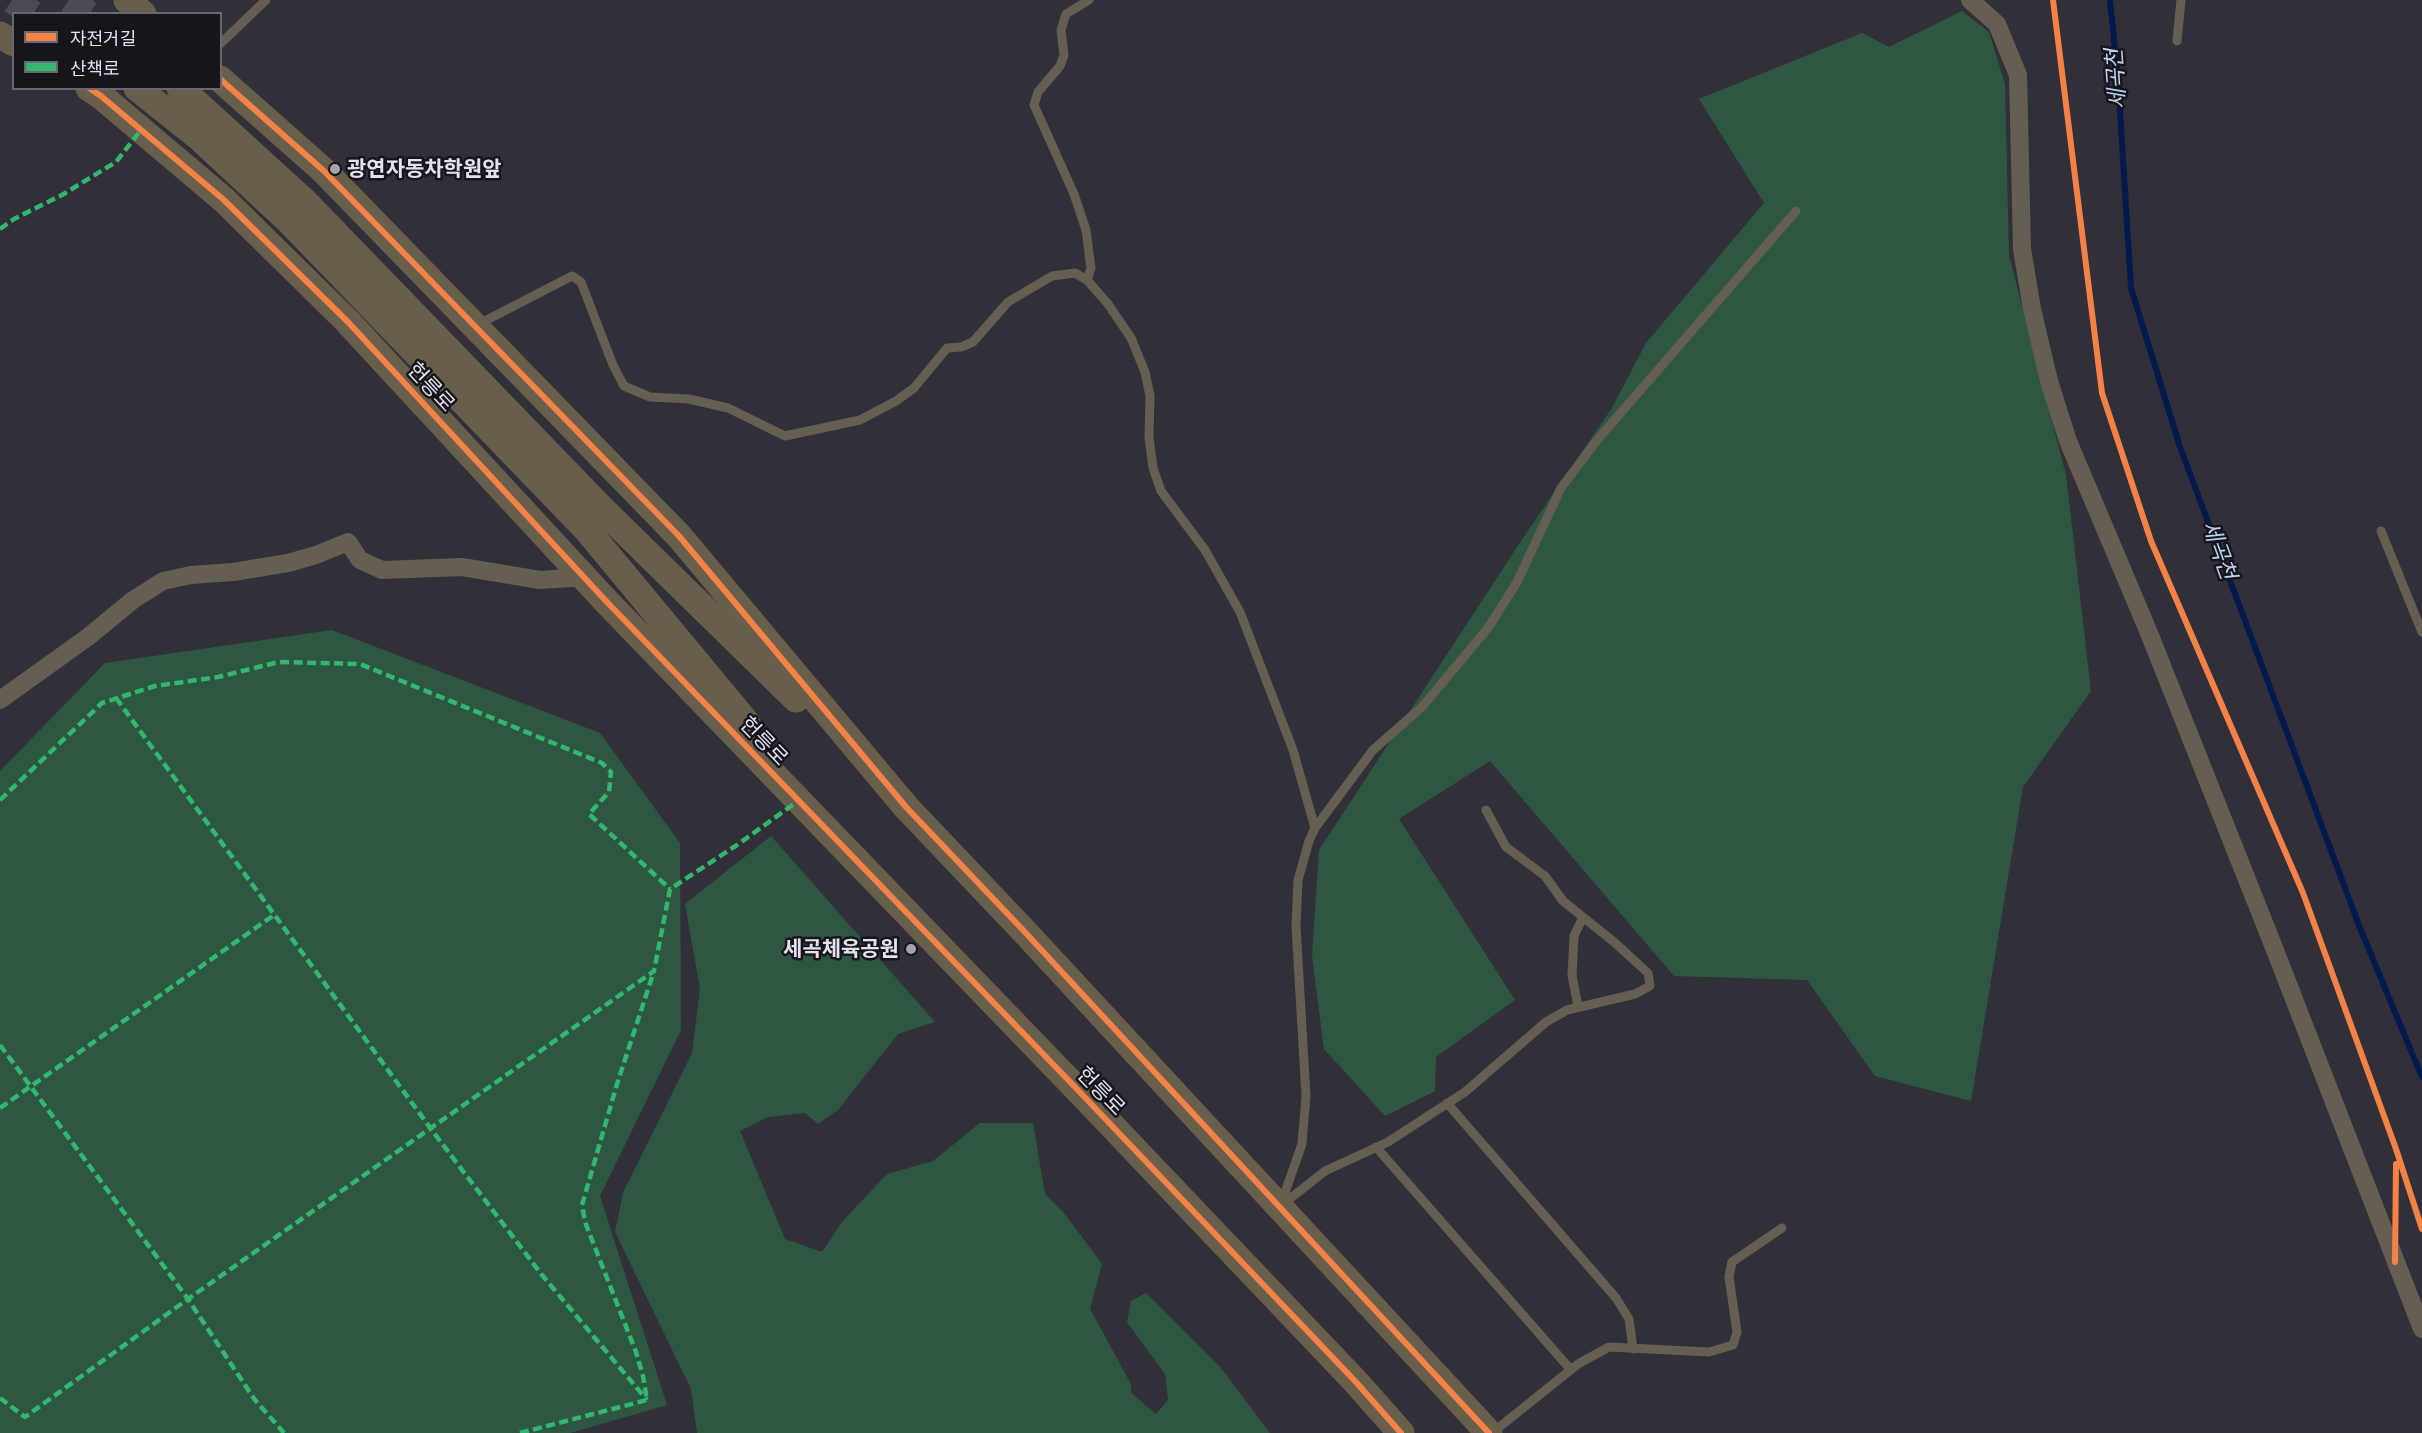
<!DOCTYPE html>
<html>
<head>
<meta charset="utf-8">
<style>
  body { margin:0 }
  #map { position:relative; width:2422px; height:1433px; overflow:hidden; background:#313038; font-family:Commissioner,"Noto Sans KR",sans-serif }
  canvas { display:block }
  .legend { position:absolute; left:12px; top:12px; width:210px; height:78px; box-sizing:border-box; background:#17151c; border:2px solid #69676f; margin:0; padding:8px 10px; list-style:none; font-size:18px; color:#e3e1eb }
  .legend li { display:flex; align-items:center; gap:12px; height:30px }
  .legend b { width:30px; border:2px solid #69676f }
</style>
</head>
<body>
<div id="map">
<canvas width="2422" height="1433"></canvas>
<ul class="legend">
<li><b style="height:8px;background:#f48246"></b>자전거길</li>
<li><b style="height:8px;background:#33b770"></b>산책로</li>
</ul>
</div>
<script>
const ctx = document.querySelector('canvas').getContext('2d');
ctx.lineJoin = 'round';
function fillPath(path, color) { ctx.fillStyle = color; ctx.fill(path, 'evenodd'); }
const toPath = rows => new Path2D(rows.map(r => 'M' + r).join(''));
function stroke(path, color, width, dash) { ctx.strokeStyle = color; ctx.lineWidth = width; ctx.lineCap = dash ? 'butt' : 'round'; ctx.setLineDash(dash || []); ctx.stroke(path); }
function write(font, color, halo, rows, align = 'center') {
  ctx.font = font + ' Commissioner,"Noto Sans KR",sans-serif'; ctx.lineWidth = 5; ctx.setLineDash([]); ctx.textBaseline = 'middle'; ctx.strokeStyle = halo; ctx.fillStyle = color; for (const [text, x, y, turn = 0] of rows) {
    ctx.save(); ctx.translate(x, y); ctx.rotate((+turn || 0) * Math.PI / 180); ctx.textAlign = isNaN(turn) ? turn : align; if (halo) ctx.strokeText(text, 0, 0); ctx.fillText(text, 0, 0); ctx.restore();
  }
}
fillPath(toPath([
  [1962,11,1989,32,2005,84,2009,256,2066,475,2091,691,2023,787,1971,1101,1875,1076,1807,980,1674,976,1490,761,1399,819,1515,1000,1436,1057,1435,1091,1385,1116,1324,1049,1312,956,1319,850,1525,535,1612,408,1646,343,1764,203,1699,99,1862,33,1889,47],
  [332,630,600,733,680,843,681,1030,600,1196,667,1405,570,1433,0,1433,0,771,105,663],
  [771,836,935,1022,898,1034,838,1110,818,1124,805,1113,768,1117,740,1131,785,1239,822,1252,842,1222,887,1174,933,1161,980,1123,1033,1123,1045,1194,1064,1213,1102,1264,1090,1309,1131,1384,1131,1393,1156,1414,1168,1400,1165,1374,1127,1322,1131,1301,1146,1293,1221,1368,1270,1433,697,1433,691,1389,615,1232,623,1193,692,1053,700,989,685,904]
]), '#2e5741');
stroke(toPath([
  [2110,0,2118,79,2131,288,2180,447,2360,928,2422,1077]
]), '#04194d', 6);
stroke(toPath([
  [12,0,33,14],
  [69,0,89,14]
]), '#4c4b53', 27, [27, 14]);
stroke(toPath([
  [2177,41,2181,0],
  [220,44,266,0],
  [1087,280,1091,268,1086,230,1074,194,1034,105,1038,92,1060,66,1064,55,1061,30,1066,14,1089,0],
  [477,325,572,276,581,282,613,365,624,386,650,397,689,399,728,408,785,436,860,420,896,401,914,388,947,348,961,347,973,342,1008,302,1052,276,1075,273,1087,280,1108,304,1131,338,1145,372,1150,396,1149,437,1153,468,1161,491,1205,550,1240,612,1293,750,1315,828],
  [2381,531,2422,632],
  [1578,1007,1572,975,1574,936,1583,917],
  [1447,1103,1616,1298,1629,1319,1633,1349],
  [1376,1147,1571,1370],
  [1281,1204,1302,1144,1306,1096,1296,926,1298,880,1309,841,1315,828,1373,750,1422,707,1488,628,1517,582,1561,488,1598,439,1796,211],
  [1282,1205,1325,1171,1388,1142,1465,1092,1546,1022,1567,1010,1635,994,1650,986,1648,973,1614,942,1563,901,1545,876,1506,847,1486,810],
  [1492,1433,1578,1364,1609,1347,1709,1352,1733,1345,1737,1332,1729,1277,1732,1262,1782,1228]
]), '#655e52', 9);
stroke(toPath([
  [1970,0,1997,24,2018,75,2022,249,2032,309,2049,381,2068,441,2149,633,2273,945,2422,1329],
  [0,700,88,637,133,600,163,581,191,575,233,572,288,563,316,555,348,542,360,560,382,570,462,567,540,580,585,577]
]), '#655e52', 18);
stroke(toPath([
  [127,0,143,14],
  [0,35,14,43],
  [220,79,324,171,679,536,906,807,1022,929,1489,1433],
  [89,88,101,96,224,200,348,322,605,600,1075,1087,1355,1381,1401,1433],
  [137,88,201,139,288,220,587,530,747,723],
  [180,88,304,201,600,507,796,699]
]), '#675e4c', 27);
stroke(toPath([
  [0,229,14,219,62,195,116,162,141,130],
  [116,698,431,1129,542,1275,647,1400],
  [0,800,102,703,155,686,218,677,279,662,360,664,602,763,611,772,609,792,589,814,670,889],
  [0,1045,188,1299,255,1400,284,1433],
  [0,1108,274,915],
  [0,1398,25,1417,188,1299,654,971,670,889,737,845,798,801],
  [520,1433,647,1400,643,1376,636,1352,585,1222,582,1205,617,1084,654,971]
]), '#33b770', 4.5, [9, 4.5]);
stroke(toPath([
  [2053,0,2102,393,2151,541,2303,893,2396,1149,2422,1229],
  [220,79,324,171,679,536,906,807,1022,929,1489,1433],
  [89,88,101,96,224,200,348,322,605,600,1075,1087,1355,1381,1401,1433],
  [2395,1262,2396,1164]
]), '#f48246', 6);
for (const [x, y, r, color] of [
  [335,169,6,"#a5a3ac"],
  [911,949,6,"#a5a3ac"]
]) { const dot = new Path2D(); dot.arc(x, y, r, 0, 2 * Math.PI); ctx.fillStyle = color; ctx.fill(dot); stroke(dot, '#17151c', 2); }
write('bold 21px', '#e3e1eb', '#17151c', [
  ["광연자동차학원앞",347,169],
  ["세곡체육공원",899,949,"right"]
], 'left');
write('21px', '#e3e1eb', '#17151c', [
  ["헌릉로",431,387,47],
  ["헌릉로",764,741,46],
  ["헌릉로",1101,1091,46]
]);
write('italic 22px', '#bcd2f5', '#17151c', [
  ["세곡천",2116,79,-94],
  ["세곡천",2219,550,70]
]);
</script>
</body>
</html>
